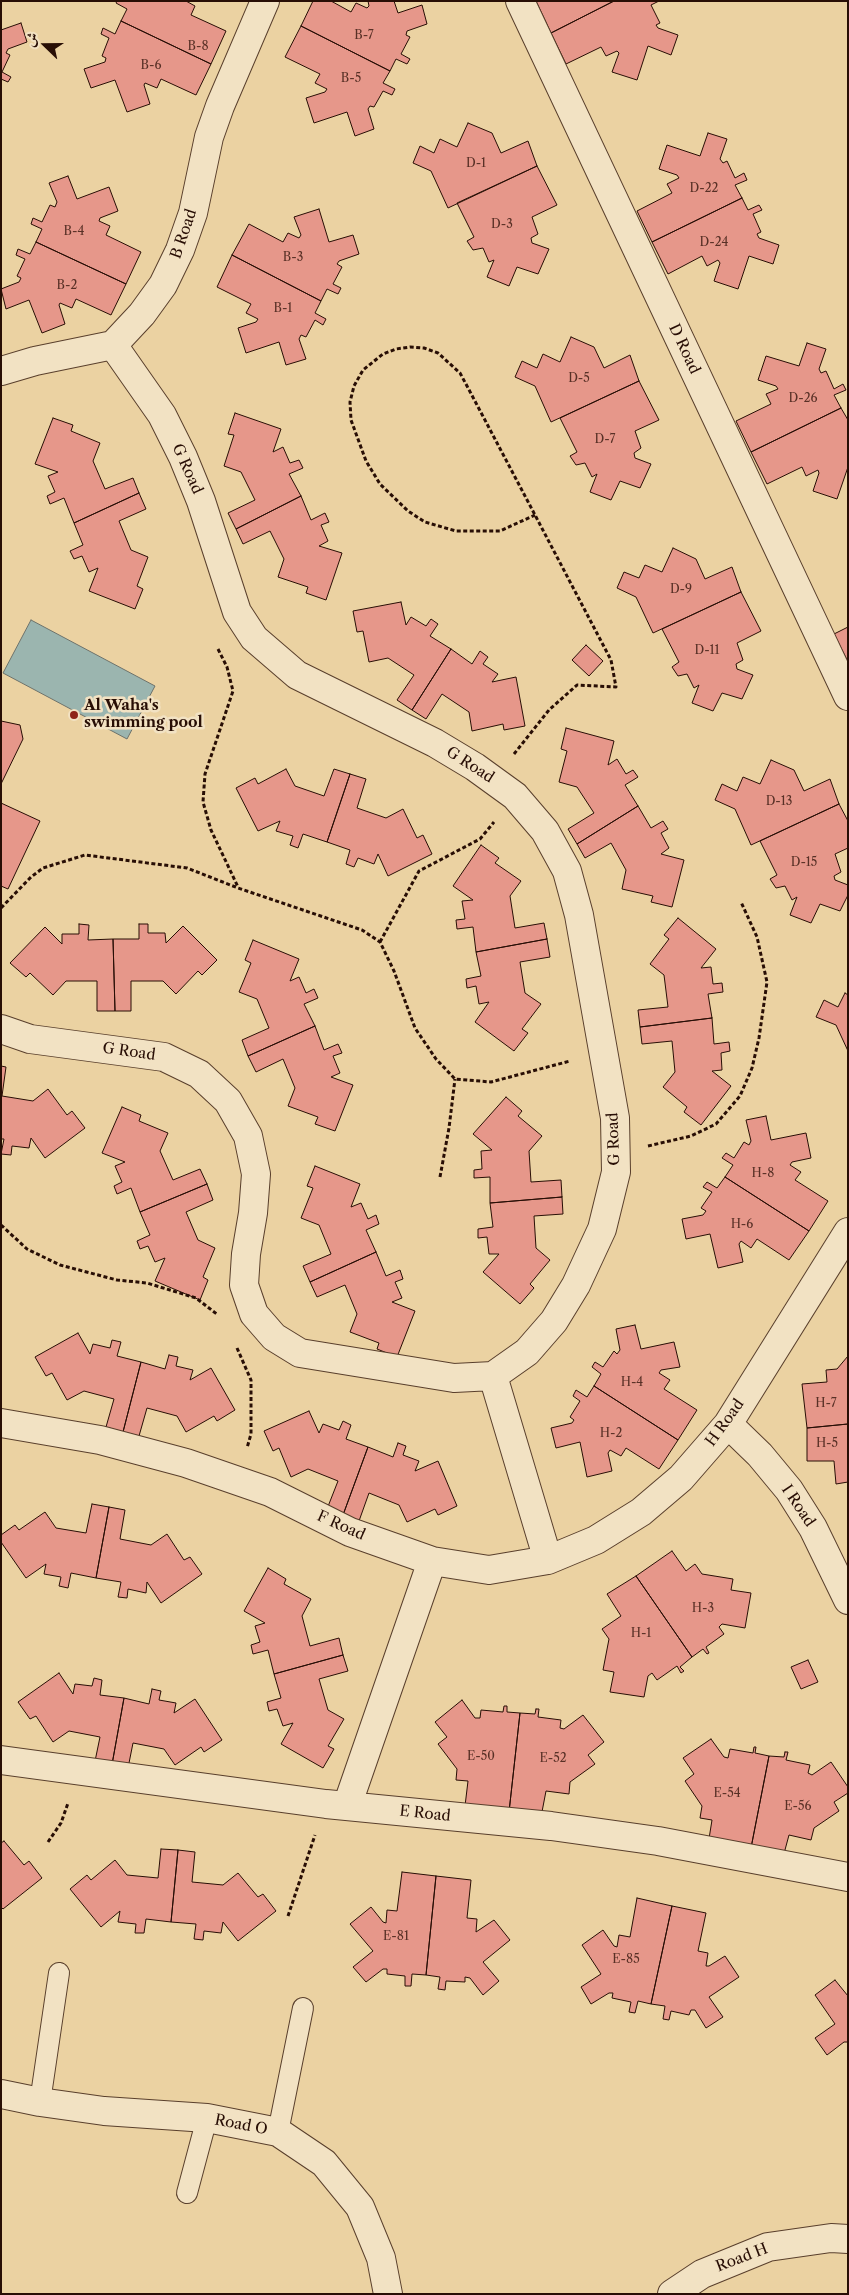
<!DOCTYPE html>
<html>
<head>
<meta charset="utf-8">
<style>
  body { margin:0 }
  #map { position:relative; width:849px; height:2295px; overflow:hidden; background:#ebd2a2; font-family:"Libre Caslon Text",Amiri,serif }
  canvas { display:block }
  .frame { position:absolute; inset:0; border:2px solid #280e05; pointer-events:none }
  .north { position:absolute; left:20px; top:20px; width:50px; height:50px; -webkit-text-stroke:4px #f2e2c3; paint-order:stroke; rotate:292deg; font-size:14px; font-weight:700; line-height:20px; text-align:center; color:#280e05 }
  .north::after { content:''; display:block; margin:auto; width:18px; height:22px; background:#280e05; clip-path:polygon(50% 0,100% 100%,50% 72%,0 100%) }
</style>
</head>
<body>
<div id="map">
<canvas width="849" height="2295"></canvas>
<div class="frame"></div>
<div class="north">ش</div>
</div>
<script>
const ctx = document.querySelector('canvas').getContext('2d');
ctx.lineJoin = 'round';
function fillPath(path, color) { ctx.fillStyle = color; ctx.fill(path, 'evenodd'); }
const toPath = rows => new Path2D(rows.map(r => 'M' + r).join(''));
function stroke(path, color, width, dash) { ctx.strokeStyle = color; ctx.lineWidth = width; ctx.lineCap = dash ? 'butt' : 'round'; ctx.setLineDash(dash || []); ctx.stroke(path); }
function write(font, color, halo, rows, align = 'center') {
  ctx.font = font + ' "Libre Caslon Text",serif'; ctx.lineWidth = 5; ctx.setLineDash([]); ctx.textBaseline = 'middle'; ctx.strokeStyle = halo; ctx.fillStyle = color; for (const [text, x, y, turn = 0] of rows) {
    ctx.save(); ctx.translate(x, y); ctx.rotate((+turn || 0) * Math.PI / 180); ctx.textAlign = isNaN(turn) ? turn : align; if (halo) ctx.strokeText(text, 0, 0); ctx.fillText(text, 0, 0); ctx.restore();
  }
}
const water = toPath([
  [31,620,155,686,127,739,3,673,31,620]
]);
fillPath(water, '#9bb5af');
stroke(water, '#6d726b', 1);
const building = toPath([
  [117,1,186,1,195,6,191,15,226,31,211,64,121,21,127,9,116,3,117,1],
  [313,1,331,1,351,12,356,3,367,8,369,6,368,1,394,1,398,13,422,5,427,24,407,31,406,35,410,37,401,54,410,59,407,64,396,59,390,71,301,26,313,1],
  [536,1,614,1,551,33,536,1],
  [614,1,659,1,651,5,660,23,656,25,658,28,678,35,671,55,648,46,637,80,612,72,619,53,617,51,606,56,601,47,566,64,551,33,614,1],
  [121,21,211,64,196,95,161,79,157,88,145,83,144,85,150,104,127,112,115,80,91,88,84,69,105,62,106,58,102,56,109,38,101,34,103,28,115,34,121,21],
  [21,23,27,42,8,49,6,53,10,55,2,72,11,77,8,82,1,79,1,30,21,23],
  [301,26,390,71,383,83,395,89,392,95,383,91,374,107,370,106,368,109,374,129,355,136,347,112,314,123,306,98,325,92,327,89,315,83,320,74,285,57,301,26],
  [468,123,492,133,501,153,528,141,537,166,448,208,431,171,413,163,420,146,434,153,440,139,457,147,468,123],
  [708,133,727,139,720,159,723,163,727,161,735,178,744,173,747,180,735,185,742,198,652,242,637,211,672,193,667,184,679,178,677,175,659,169,667,145,700,156,708,133],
  [537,166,557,205,532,217,538,234,531,238,532,243,549,249,538,274,517,267,509,286,487,277,494,260,489,262,483,248,473,250,467,241,474,237,457,203,537,166],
  [68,176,77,199,109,187,118,211,100,218,99,221,110,226,106,235,141,252,126,284,36,242,42,229,31,224,33,218,42,222,50,205,55,207,57,202,49,183,68,176],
  [742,198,748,210,759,205,762,210,753,214,761,232,757,234,759,238,779,245,773,264,749,256,738,289,714,281,720,263,718,260,707,266,702,256,668,274,652,242,742,198],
  [319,209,329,242,353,235,359,254,339,261,337,264,342,267,333,284,341,288,338,294,327,289,321,301,232,255,249,224,283,242,288,233,299,238,301,235,294,217,319,209],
  [36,242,126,284,111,315,76,299,72,308,60,303,59,305,65,324,42,333,29,300,6,309,1,289,19,282,21,278,17,276,25,259,16,255,18,249,30,254,36,242],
  [232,255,321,301,315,313,326,319,323,325,315,320,306,337,301,335,299,339,306,359,286,365,279,342,246,353,238,328,256,322,258,319,246,313,251,304,217,287,232,255],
  [571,337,594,347,604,368,630,355,639,381,551,422,535,386,515,377,522,361,537,368,543,354,560,362,571,337],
  [807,343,826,349,819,369,821,373,826,371,834,389,843,384,846,390,834,395,841,408,751,452,736,421,771,404,766,394,778,389,776,386,758,380,766,356,799,366,807,343],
  [639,381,659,420,635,431,641,448,634,453,635,458,651,464,640,488,620,481,611,500,590,492,597,474,592,477,585,463,576,465,570,456,577,452,560,418,639,381],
  [841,408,848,420,848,467,837,499,813,491,819,473,818,470,806,476,802,467,767,484,751,452,841,408],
  [235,413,281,429,273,452,283,447,290,463,299,460,303,468,289,474,301,496,236,529,228,513,255,500,241,472,224,466,234,435,228,434,235,413],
  [53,418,73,425,71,431,100,443,93,461,105,489,133,478,139,493,74,523,64,498,50,504,47,496,55,492,48,476,58,472,35,464,53,418],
  [139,493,146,509,119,521,131,550,148,557,137,586,143,589,135,609,89,591,98,568,89,572,82,556,74,559,70,551,83,545,74,523,139,493],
  [301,496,311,520,325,513,329,522,321,525,328,541,319,546,342,553,326,600,306,593,308,587,278,577,284,559,270,531,243,544,236,529,301,496],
  [673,548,696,559,705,579,732,567,741,592,653,633,636,597,617,588,624,572,639,578,645,565,662,572,673,548],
  [741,592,761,631,737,643,743,660,736,664,737,669,753,675,742,699,722,693,713,711,692,703,699,685,694,688,687,674,678,676,672,667,679,662,662,629,741,592],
  [401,602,406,625,411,617,426,626,431,619,438,624,430,636,451,649,412,710,397,700,414,675,388,658,369,662,363,631,357,632,353,611,401,602],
  [848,627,848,662,834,634,848,627],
  [586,645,603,661,589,676,572,660,586,645],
  [451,649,472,664,480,651,488,657,483,664,498,674,492,682,516,677,525,726,504,730,503,724,472,731,469,712,442,694,426,719,412,710,451,649],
  [1,721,20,725,23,739,1,784,1,721],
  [566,728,614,741,608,765,617,759,626,774,633,770,638,777,625,785,638,806,577,844,568,829,594,813,577,787,559,782,567,751,561,749,566,728],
  [771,760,794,770,804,791,830,779,839,804,751,845,735,809,715,800,722,784,737,791,743,777,760,784,771,760],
  [286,769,295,786,324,796,334,769,350,774,327,842,303,834,298,848,290,845,293,836,276,831,280,821,258,831,236,788,255,778,258,784,286,769],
  [350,774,366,779,357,808,386,818,403,809,417,838,423,835,432,854,388,876,378,854,374,864,358,858,354,867,346,864,350,850,327,842,350,774],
  [1,803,40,821,8,889,1,886,1,803],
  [839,804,848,821,848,848,835,854,841,872,834,876,835,880,848,885,848,895,840,911,820,904,811,923,790,915,797,897,792,900,785,886,776,888,770,879,777,875,760,841,839,804],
  [638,806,651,828,663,821,668,829,661,833,669,848,661,854,684,860,672,907,651,902,653,896,622,889,626,870,611,843,585,858,577,844,638,806],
  [481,845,499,858,495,863,521,881,510,896,515,928,544,923,547,939,476,952,473,927,457,929,456,920,465,919,462,901,473,900,453,886,481,845],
  [678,918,716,949,701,968,711,967,713,984,722,983,723,992,708,994,712,1018,640,1027,638,1010,668,1007,664,975,650,964,669,939,664,935,678,918],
  [79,924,89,925,88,940,113,939,115,1011,97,1011,97,981,66,981,53,995,30,973,26,977,10,963,45,927,62,944,62,934,79,934,79,924],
  [139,924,148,924,148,933,165,933,166,943,183,926,217,960,202,975,198,971,176,994,163,981,131,981,131,1011,115,1011,113,939,139,939,139,924],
  [547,939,550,957,520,962,525,993,541,1004,522,1029,528,1033,514,1051,475,1022,489,1002,479,1004,476,986,467,988,466,979,481,976,476,952,547,939],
  [253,940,299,959,290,981,299,977,306,993,314,989,318,998,304,1004,315,1026,248,1056,242,1040,269,1028,257,999,239,992,251,963,245,960,253,940],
  [845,993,848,995,848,1051,836,1025,816,1017,824,1000,838,1007,845,993],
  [712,1018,714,1044,729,1042,730,1051,721,1053,722,1070,712,1071,731,1086,701,1125,684,1112,687,1107,663,1087,675,1072,672,1041,642,1044,640,1027,712,1018],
  [315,1026,324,1050,338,1044,342,1053,333,1056,340,1073,331,1077,353,1085,335,1131,315,1124,318,1117,288,1106,295,1088,283,1059,256,1072,248,1056,315,1026],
  [1,1066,6,1067,2,1096,33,1101,48,1089,67,1115,72,1111,85,1128,45,1158,31,1138,29,1148,12,1146,11,1155,1,1154,4,1139,1,1139,1,1066],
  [506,1097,522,1111,518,1116,542,1136,529,1151,531,1182,561,1180,562,1197,490,1203,490,1177,474,1178,474,1170,482,1169,481,1151,492,1150,473,1134,506,1097],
  [122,1107,141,1115,139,1121,168,1133,160,1151,173,1180,200,1169,207,1184,140,1212,131,1188,117,1194,114,1186,122,1182,115,1166,125,1162,102,1153,122,1107],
  [766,1116,771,1140,806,1133,811,1158,792,1162,790,1165,801,1172,795,1180,828,1201,809,1231,725,1177,733,1165,722,1158,726,1153,734,1158,744,1142,749,1145,751,1141,746,1120,766,1116],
  [315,1166,360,1184,351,1207,361,1203,368,1219,376,1215,379,1224,366,1230,376,1252,310,1282,303,1266,331,1254,319,1225,301,1218,313,1188,307,1186,315,1166],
  [725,1177,809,1231,789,1260,757,1239,751,1248,741,1241,739,1244,743,1262,718,1268,710,1234,686,1239,682,1219,703,1215,706,1211,701,1208,712,1192,703,1187,707,1182,717,1188,725,1177],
  [207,1184,213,1200,186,1212,198,1240,215,1248,203,1277,208,1280,200,1300,155,1281,165,1258,155,1262,148,1246,140,1249,137,1241,150,1235,140,1212,207,1184],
  [562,1197,563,1214,534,1216,536,1248,550,1260,530,1284,534,1288,520,1304,483,1272,499,1254,489,1254,487,1237,478,1238,478,1229,493,1227,490,1203,562,1197],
  [376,1252,386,1276,400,1270,403,1279,395,1282,402,1298,392,1302,415,1311,397,1357,377,1349,379,1343,350,1332,357,1314,345,1285,317,1297,310,1282,376,1252],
  [635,1325,641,1349,674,1342,680,1367,661,1370,659,1373,670,1380,664,1389,697,1410,678,1440,594,1386,601,1374,592,1367,595,1362,603,1367,614,1351,617,1354,620,1350,616,1329,635,1325],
  [78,1333,90,1354,93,1344,110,1348,112,1340,121,1342,117,1356,141,1362,123,1432,106,1427,114,1399,84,1391,67,1400,52,1373,46,1376,35,1357,78,1333],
  [169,1355,178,1357,176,1366,193,1370,190,1380,211,1368,235,1410,217,1421,214,1416,186,1432,177,1416,147,1408,139,1436,123,1432,141,1362,165,1369,169,1355],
  [848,1356,848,1424,807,1428,802,1384,827,1382,826,1370,837,1369,848,1356],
  [594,1386,678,1440,659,1469,626,1448,621,1456,610,1450,608,1453,612,1471,587,1477,580,1442,556,1448,551,1428,572,1423,574,1420,570,1417,580,1401,573,1396,576,1390,587,1397,594,1386],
  [309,1411,319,1433,323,1424,339,1430,343,1421,351,1425,346,1439,368,1447,343,1515,327,1509,338,1481,308,1469,291,1477,279,1448,273,1451,264,1431,309,1411],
  [848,1424,848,1482,836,1484,834,1461,807,1461,807,1428,848,1424],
  [398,1443,406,1446,403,1455,419,1461,415,1471,438,1461,457,1506,438,1515,435,1509,407,1522,399,1505,369,1493,359,1521,343,1515,368,1447,393,1457,398,1443],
  [92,1504,109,1507,96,1578,71,1573,68,1588,59,1586,61,1577,44,1574,46,1564,26,1578,1,1542,1,1535,15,1525,19,1530,45,1512,56,1528,86,1533,92,1504],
  [109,1507,125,1510,120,1539,151,1545,167,1534,184,1560,190,1557,202,1574,161,1603,147,1582,146,1593,128,1589,127,1598,118,1597,121,1582,96,1578,109,1507],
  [672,1551,686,1571,695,1564,702,1574,733,1579,731,1590,751,1593,745,1628,722,1624,719,1627,724,1634,706,1647,709,1653,707,1654,703,1649,692,1657,636,1576,672,1551],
  [268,1568,286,1579,284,1584,311,1599,302,1616,310,1646,339,1638,343,1655,274,1674,268,1650,253,1654,251,1645,260,1642,255,1626,265,1623,244,1611,268,1568],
  [636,1576,692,1657,680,1667,684,1671,681,1673,677,1666,657,1680,652,1673,648,1676,644,1697,610,1692,614,1672,603,1670,609,1639,602,1629,621,1616,607,1594,636,1576],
  [343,1655,348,1671,319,1679,328,1710,344,1719,328,1746,334,1749,323,1768,281,1744,293,1723,283,1726,277,1709,269,1711,267,1702,281,1698,274,1674,343,1655],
  [808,1660,818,1682,801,1689,791,1667,808,1660],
  [59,1673,73,1694,75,1684,92,1686,94,1678,102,1680,100,1695,124,1698,111,1770,94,1766,100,1737,69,1731,53,1742,36,1716,30,1719,18,1702,59,1673],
  [152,1689,161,1691,159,1700,176,1703,174,1713,195,1699,222,1740,204,1752,201,1747,175,1765,164,1749,133,1743,127,1773,111,1770,124,1698,149,1704,152,1689],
  [462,1700,475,1718,480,1718,481,1710,503,1712,504,1706,507,1706,507,1712,520,1713,509,1812,465,1806,468,1781,456,1780,457,1769,438,1744,447,1737,435,1722,462,1700],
  [536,1709,539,1709,538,1717,561,1720,560,1728,564,1729,583,1715,604,1742,588,1755,595,1764,570,1782,569,1794,546,1791,541,1817,509,1812,520,1713,535,1714,536,1709],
  [711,1739,724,1757,728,1758,730,1749,753,1753,754,1747,756,1747,755,1753,769,1756,750,1853,708,1845,712,1820,700,1818,702,1806,685,1781,694,1774,683,1758,711,1739],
  [785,1752,788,1752,786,1760,810,1765,808,1773,812,1775,831,1762,848,1787,848,1793,834,1802,839,1811,814,1828,811,1840,789,1835,782,1861,750,1853,769,1756,784,1757,785,1752],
  [4,1841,24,1865,29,1861,42,1878,3,1909,1,1907,1,1843,4,1841],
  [161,1849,178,1850,171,1922,146,1919,144,1933,135,1933,136,1924,118,1922,120,1911,101,1927,70,1889,87,1875,91,1880,115,1860,127,1875,158,1878,161,1849],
  [178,1850,195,1852,192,1882,223,1885,238,1873,258,1897,263,1894,276,1911,238,1941,223,1922,221,1933,204,1931,203,1940,194,1939,196,1924,171,1922,178,1850],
  [402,1872,436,1876,426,1975,412,1974,411,1986,405,1986,405,1976,387,1974,387,1969,383,1969,366,1982,353,1967,373,1951,350,1924,371,1907,383,1922,386,1923,387,1910,397,1911,402,1872],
  [436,1876,471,1880,467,1918,477,1919,476,1932,494,1920,510,1940,483,1962,499,1981,483,1995,470,1978,465,1977,465,1982,446,1981,445,1990,438,1989,440,1977,426,1975,436,1876],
  [637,1898,672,1906,651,2004,638,2001,635,2013,629,2012,631,2002,612,1998,613,1993,609,1993,591,2004,581,1987,601,1974,582,1945,603,1930,614,1946,617,1947,619,1935,630,1937,637,1898],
  [672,1906,706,1913,698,1951,708,1953,706,1966,709,1966,725,1956,739,1977,709,1997,723,2017,706,2028,695,2010,691,2010,689,2015,671,2011,669,2020,663,2019,665,2006,651,2004,672,1906],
  [835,1980,848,1996,848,2042,844,2042,827,2055,815,2038,835,2024,815,1995,835,1980]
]);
fillPath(building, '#e6978a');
stroke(building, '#280e05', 1);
const lane = toPath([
  [40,2102,59,1973],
  [278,2132,303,2008],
  [187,2193,207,2118]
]);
const street = toPath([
  [520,1,848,696],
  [1,371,35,361,113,345,142,314,163,285,180,250,193,213,209,137,220,106,265,1],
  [1,1029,30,1039,164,1057,199,1074,228,1101,248,1136,256,1174,253,1213,246,1254,244,1285,254,1314,274,1337,300,1353,454,1378,493,1376,527,1352,554,1321,576,1285,602,1229,616,1172,615,1118,579,915,567,871,545,831,515,796,475,767,435,743,297,675,254,638,237,612,201,501,183,457,162,415,113,345],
  [493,1376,548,1560],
  [1,1423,100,1440,186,1463,270,1492,350,1532,432,1561,489,1570,548,1560,596,1540,641,1512,681,1478,728,1424,848,1232],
  [728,1424,760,1455,789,1490,813,1528,848,1600],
  [1,1760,326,1804,551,1826,658,1841,848,1877],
  [347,1806,432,1561],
  [1,2094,40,2102,104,2111,207,2118,278,2132,324,2163,360,2207,381,2258,388,2294],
  [672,2294,702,2274,768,2247,831,2238,848,2239]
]);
stroke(lane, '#593f2c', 22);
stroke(street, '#593f2c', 30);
stroke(toPath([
  [218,649,227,667,233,691,205,774,203,802,211,830,238,887],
  [514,754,549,710,577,685,616,687,611,660,535,515,467,386,460,373,438,353,424,348,410,347,396,349,383,354,363,370,354,386,350,402,351,420,366,461,380,484,408,511,425,522,456,531,500,531,535,515],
  [1,908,31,877,43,868,85,855,187,868,238,888,362,930,380,942,394,971,415,1028,436,1059,455,1079,491,1082,570,1061],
  [380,942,419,871,480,839,494,822],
  [648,1146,691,1136,716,1124,740,1096,752,1068,759,1038,767,982,757,937,741,902],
  [440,1177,449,1128,455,1079],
  [1,1225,27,1249,60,1265,117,1280,147,1283,196,1298,218,1315],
  [237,1348,251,1380,251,1434,247,1448],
  [48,1842,61,1823,68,1803],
  [288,1916,315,1835]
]), '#280e05', 3, [4, 2.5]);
stroke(lane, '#f2e2c3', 20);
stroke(street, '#f2e2c3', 28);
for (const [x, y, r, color] of [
  [74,715,5,"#8f2418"]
]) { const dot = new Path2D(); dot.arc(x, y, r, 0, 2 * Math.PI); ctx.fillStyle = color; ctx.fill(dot); stroke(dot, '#f2e2c3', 2); }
write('12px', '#583026', null, [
  ["B-7",364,36],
  ["B-8",198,47],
  ["B-6",151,66],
  ["B-5",351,79],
  ["D-1",476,164],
  ["D-22",704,189],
  ["D-3",502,225],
  ["B-4",74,232],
  ["D-24",714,243],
  ["B-3",293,258],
  ["B-2",67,286],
  ["B-1",283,309],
  ["D-5",579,379],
  ["D-26",803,399],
  ["D-7",605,440],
  ["D-9",681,590],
  ["D-11",707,651],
  ["D-13",779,802],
  ["D-15",804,863],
  ["H-8",763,1174],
  ["H-6",742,1225],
  ["H-4",632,1383],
  ["H-7",826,1404],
  ["H-2",611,1434],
  ["H-5",827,1444],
  ["H-3",703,1609],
  ["H-1",641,1634],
  ["E-50",481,1757],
  ["E-52",553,1759],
  ["E-54",727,1794],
  ["E-56",798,1807],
  ["E-81",396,1937],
  ["E-85",626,1960]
]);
write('15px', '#280e05', '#f2e2c3', [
  ["B Road",184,234,-71],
  ["D Road",684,349,65],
  ["G Road",187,469,66],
  ["G Road",470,765,33],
  ["G Road",129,1052,8],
  ["G Road",614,1139,-92],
  ["H Road",725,1423,-54],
  ["I Road",798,1506,56],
  ["F Road",341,1526,24],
  ["E Road",425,1814,6],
  ["Road O",241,2125,11],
  ["Road H",742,2258,-21]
]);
write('bold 15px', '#280e05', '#f2e2c3', [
  ["Al Waha's",84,706],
  ["swimming pool",84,723]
], 'left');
</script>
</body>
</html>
